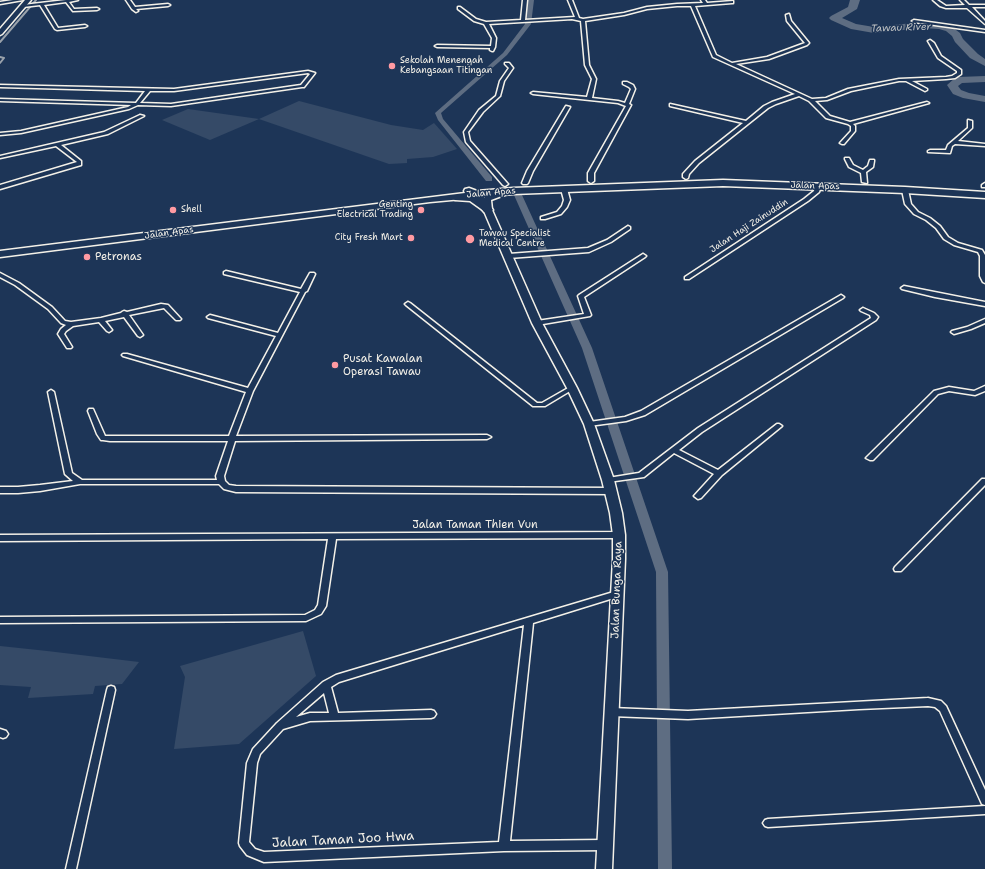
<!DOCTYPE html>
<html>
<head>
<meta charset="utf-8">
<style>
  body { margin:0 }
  canvas { display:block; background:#1d3557 }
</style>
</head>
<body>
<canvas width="985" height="869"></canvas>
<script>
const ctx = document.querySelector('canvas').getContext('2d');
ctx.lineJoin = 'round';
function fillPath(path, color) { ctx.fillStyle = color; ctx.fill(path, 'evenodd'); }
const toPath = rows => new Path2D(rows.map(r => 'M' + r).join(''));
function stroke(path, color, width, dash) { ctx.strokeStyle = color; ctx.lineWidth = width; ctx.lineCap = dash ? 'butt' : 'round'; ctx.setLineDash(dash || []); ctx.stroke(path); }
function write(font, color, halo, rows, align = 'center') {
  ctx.font = font + ' "Shantell Sans",sans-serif'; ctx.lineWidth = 3; ctx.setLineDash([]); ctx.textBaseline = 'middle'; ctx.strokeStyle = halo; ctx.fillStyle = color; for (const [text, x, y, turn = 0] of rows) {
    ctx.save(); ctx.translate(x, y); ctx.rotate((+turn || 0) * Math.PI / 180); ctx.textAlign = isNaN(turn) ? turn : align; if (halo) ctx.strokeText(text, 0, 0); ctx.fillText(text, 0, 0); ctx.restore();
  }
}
fillPath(toPath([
  [299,101,391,125,423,130,434,123,457,149,433,157,407,159,407,163,389,164,259,119,210,140,162,120,188,109,259,119],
  [303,631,316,676,239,744,174,749,185,677,180,666],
  [0,646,47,651,139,662,122,684,95,686,93,694,28,698,31,687,0,685]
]), '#354a67');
stroke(toPath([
  [0,42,36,0],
  [0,57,4,58,0,63]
]), '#9aa2ab', 2);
fillPath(toPath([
  [528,0,534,0,531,24,507,55,441,113,443,119,492,177,492,181,486,181,438,120,435,113,503,53,525,24,528,0],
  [515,193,521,193,522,195,592,348,668,572,672,869,658,869,656,572,582,348,514,195,515,193]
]), '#5e6d82');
fillPath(toPath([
  [850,0,860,0,857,9,842,18,856,24,874,27,923,22,940,23,952,27,960,33,963,39,978,54,985,59,985,66,970,58,955,42,952,36,946,31,939,29,923,28,874,33,851,29,831,20,829,18,831,16,848,7,850,0],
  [985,76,985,82,962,83,958,86,961,90,969,93,985,96,985,102,963,98,953,94,947,85,955,78,959,77,985,76]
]), '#5e6d82');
const street = toPath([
  [13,0,23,0,0,4,0,2,13,0],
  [66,0,78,0,69,2,74,9,97,8,99,9,97,10,73,11,66,2,44,5,58,28,85,25,87,26,85,27,57,30,55,29,40,5,23,7,21,6,23,5,66,0],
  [126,0,130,0,135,7,168,4,170,5,168,6,136,9,138,11,136,12,132,9,126,0],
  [523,0,527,0,525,20,575,17,568,0,572,0,579,18,583,19,624,13,647,7,677,4,703,3,701,0,705,0,707,3,733,1,733,3,732,3,695,6,716,55,732,63,767,57,805,43,787,21,786,15,789,14,791,21,809,43,807,45,769,59,736,64,812,99,826,98,848,89,899,79,946,77,952,76,957,73,957,71,938,58,928,41,930,40,934,43,941,56,961,70,961,74,955,78,946,79,912,81,927,89,927,90,925,91,906,81,899,81,851,91,827,100,815,101,830,116,850,122,927,102,929,103,853,124,855,126,855,131,844,144,842,144,840,143,851,131,851,126,848,124,826,118,809,101,799,96,776,104,768,108,699,163,689,174,688,178,686,179,683,177,683,174,695,161,743,123,670,106,670,104,746,121,764,106,772,102,795,94,713,57,691,6,677,6,647,9,624,15,585,21,589,65,596,79,592,98,618,101,625,103,631,89,629,87,623,84,623,82,627,82,633,85,635,89,629,104,631,105,594,173,594,181,591,183,588,181,588,173,626,106,618,103,533,94,531,93,533,92,587,97,592,79,585,65,581,21,572,19,489,24,496,38,495,47,493,51,492,51,490,50,490,48,437,47,435,46,437,45,491,46,492,38,484,24,474,21,458,9,458,7,460,7,476,19,486,22,521,20,523,0],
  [933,0,937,0,946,6,965,5,960,0,964,0,969,5,985,5,985,7,972,7,985,21,985,24,967,8,946,8,940,6,933,0],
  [914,20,985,30,985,32,913,22,912,21,914,20],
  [505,63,509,63,513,68,504,81,500,96,483,112,468,132,470,141,507,183,508,184,505,186,503,185,466,142,464,132,479,110,496,96,500,81,509,68,505,64,505,63],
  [308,71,315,73,304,87,302,87,171,106,138,105,129,109,21,133,0,135,0,133,21,131,128,107,131,105,0,101,0,99,136,103,145,91,0,87,0,85,174,89,308,71],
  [308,73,310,74,301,85,171,104,140,103,150,91,174,91,308,73],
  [566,106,570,107,533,171,528,183,527,184,523,184,522,183,527,171,566,106],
  [140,115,144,116,108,134,61,145,81,161,81,165,0,189,0,185,77,162,56,146,0,158,0,156,104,132,140,115],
  [968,120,972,121,972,128,958,141,985,144,985,146,955,144,952,146,950,153,928,152,928,151,930,150,946,150,948,145,968,128,968,120],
  [845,158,849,158,853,165,863,170,868,166,870,160,874,160,874,161,873,167,866,172,867,183,862,182,861,173,849,167,845,159,845,158],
  [985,183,985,187,982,187,982,185,985,183],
  [818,184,821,186,819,192,808,201,689,279,685,279,685,277,804,199,814,191,815,186,818,184],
  [564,187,567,189,570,200,567,207,561,214,545,219,541,219,541,217,557,212,562,206,564,200,561,189,564,187],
  [905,188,908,190,911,204,918,212,930,218,940,226,948,237,958,243,982,250,985,255,985,283,983,282,980,276,980,256,978,252,954,245,944,239,936,228,926,220,914,214,905,204,902,190,905,188],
  [628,226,630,227,630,229,611,242,589,252,509,258,506,256,509,254,588,248,607,240,628,226],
  [643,254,646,256,645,257,584,297,591,315,590,316,537,325,534,323,537,321,584,314,578,296,579,295,643,254],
  [226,271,301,289,310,273,314,273,315,274,307,291,305,292,253,391,236,436,487,435,491,437,487,439,235,441,224,476,225,481,229,485,236,486,612,488,616,491,612,494,236,492,224,489,219,484,80,484,40,491,18,493,0,493,0,487,18,487,40,485,73,481,65,474,48,392,51,390,54,392,72,473,82,480,217,480,216,476,228,441,110,441,103,440,101,440,97,434,88,411,89,409,93,409,105,436,229,436,246,392,123,356,122,355,123,354,127,354,248,388,276,336,208,318,207,317,210,315,278,333,300,292,224,274,224,272,226,271],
  [0,273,19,283,52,307,65,321,71,322,101,318,121,313,122,312,124,311,127,312,161,304,168,305,181,319,180,320,176,320,164,308,129,315,143,335,140,337,138,336,124,317,105,321,112,330,109,332,107,331,99,322,73,326,66,331,64,334,72,347,71,348,67,348,58,334,61,329,66,325,61,323,48,309,15,285,0,277,0,273],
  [904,286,985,302,985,306,935,297,902,289,901,288,904,286],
  [841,295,844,297,843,298,645,415,626,421,589,426,586,424,589,422,625,417,641,411,841,295],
  [408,302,410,303,537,403,542,403,570,387,572,386,575,388,545,406,533,406,406,305,405,304,408,302],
  [863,308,874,313,878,317,876,320,702,432,679,450,718,470,777,424,779,424,782,426,722,475,701,498,698,499,694,496,714,474,674,453,644,477,608,482,605,482,604,480,608,478,639,473,698,428,871,318,870,315,861,311,860,310,863,308],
  [985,319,985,323,971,329,954,334,951,332,952,331,967,327,985,319],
  [985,386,985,391,975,395,949,391,938,394,873,460,870,460,866,458,934,391,949,387,974,391,985,386],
  [982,479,985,479,985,485,901,571,895,571,894,569,895,567,982,479],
  [619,532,622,533,623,535,622,537,619,538,336,539,326,606,321,614,306,621,0,623,0,617,305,615,315,610,318,605,328,539,0,541,0,535,619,532],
  [617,591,620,592,621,594,620,596,533,623,510,841,606,840,610,842,611,845,610,848,606,850,504,851,264,862,247,855,240,846,239,843,247,763,253,749,277,723,323,682,336,675,617,591],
  [524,625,499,842,264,852,255,849,249,842,257,763,260,754,283,729,310,721,431,718,434,717,436,714,434,711,431,710,338,713,331,687,339,682,524,625],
  [324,693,329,713,310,713,296,717,324,693],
  [111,686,114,687,115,690,76,869,66,869,107,690,108,687,111,686],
  [928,698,941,701,946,706,985,790,985,805,982,804,940,711,935,707,928,706,859,709,688,719,611,716,608,715,606,712,608,709,611,708,688,711,928,698],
  [0,729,6,731,8,734,6,737,3,738,0,737,0,729],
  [985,806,985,814,768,827,765,826,763,823,765,820,768,819,985,806]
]);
const secondary = toPath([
  [25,0,31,0,2,34,0,35,0,29,25,0],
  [504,190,508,192,507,194,491,200,492,210,542,323,577,388,594,424,614,480,622,513,625,535,625,559,612,869,596,869,613,559,613,535,610,513,602,480,584,424,567,388,532,323,484,211,470,201,455,200,451,198,455,196,472,197,483,203,483,199,488,194,504,190]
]);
const highway = toPath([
  [723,180,905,187,985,192,985,198,905,193,723,186,513,194,484,197,493,210,488,213,484,212,473,198,430,202,0,257,0,251,465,193,464,191,465,189,469,188,477,191,513,188,723,180]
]);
stroke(street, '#f4f1e8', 3);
stroke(secondary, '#f4f1e8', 3);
stroke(highway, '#f4f1e8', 3);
fillPath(street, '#1d3557');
fillPath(secondary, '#1d3557');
fillPath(highway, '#1d3557');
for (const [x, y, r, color] of [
  [392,66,4,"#ff9aa2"],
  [173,210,4,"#ff9aa2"],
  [421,210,4,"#ff9aa2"],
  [411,238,4,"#ff9aa2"],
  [470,239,5,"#ff9aa2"],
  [87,257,4,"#ff9aa2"],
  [335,365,4,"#ff9aa2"]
]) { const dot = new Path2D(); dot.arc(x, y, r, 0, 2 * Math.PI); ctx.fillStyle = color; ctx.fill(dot); stroke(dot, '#1d3557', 1.5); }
write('9px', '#f4f1e8', '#1d3557', [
  ["Sekolah Menengah",400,61],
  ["Kebangsaan Titingan",400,71],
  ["Genting",413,205,"right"],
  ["Electrical Trading",413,215,"right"],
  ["Shell",181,210],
  ["Tawau Specialist",479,234],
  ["Medical Centre",479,244],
  ["City Fresh Mart",403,238,"right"]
], 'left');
write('9px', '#f4f1e8', '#1d3557', [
  ["Jalan Apas",815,186,2],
  ["Jalan Apas",491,193,-5],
  ["Jalan Haji Zainuddin",749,226,-33],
  ["Jalan Apas",169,233,-8]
]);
write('italic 10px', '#c0c3c4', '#1d3557', [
  ["Tawau River",901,28,-2]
]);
write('11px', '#f4f1e8', '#1d3557', [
  ["Petronas",95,257],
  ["Pusat Kawalan",343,359],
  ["Operasi Tawau",343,372]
], 'left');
write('11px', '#f4f1e8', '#1d3557', [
  ["Jalan Taman Thien Vun",475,525],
  ["Jalan Bunga Raya",617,590,-88]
]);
write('13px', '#f4f1e8', '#1d3557', [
  ["Jalan Taman Joo Hwa",343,840,-3]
]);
</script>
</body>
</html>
